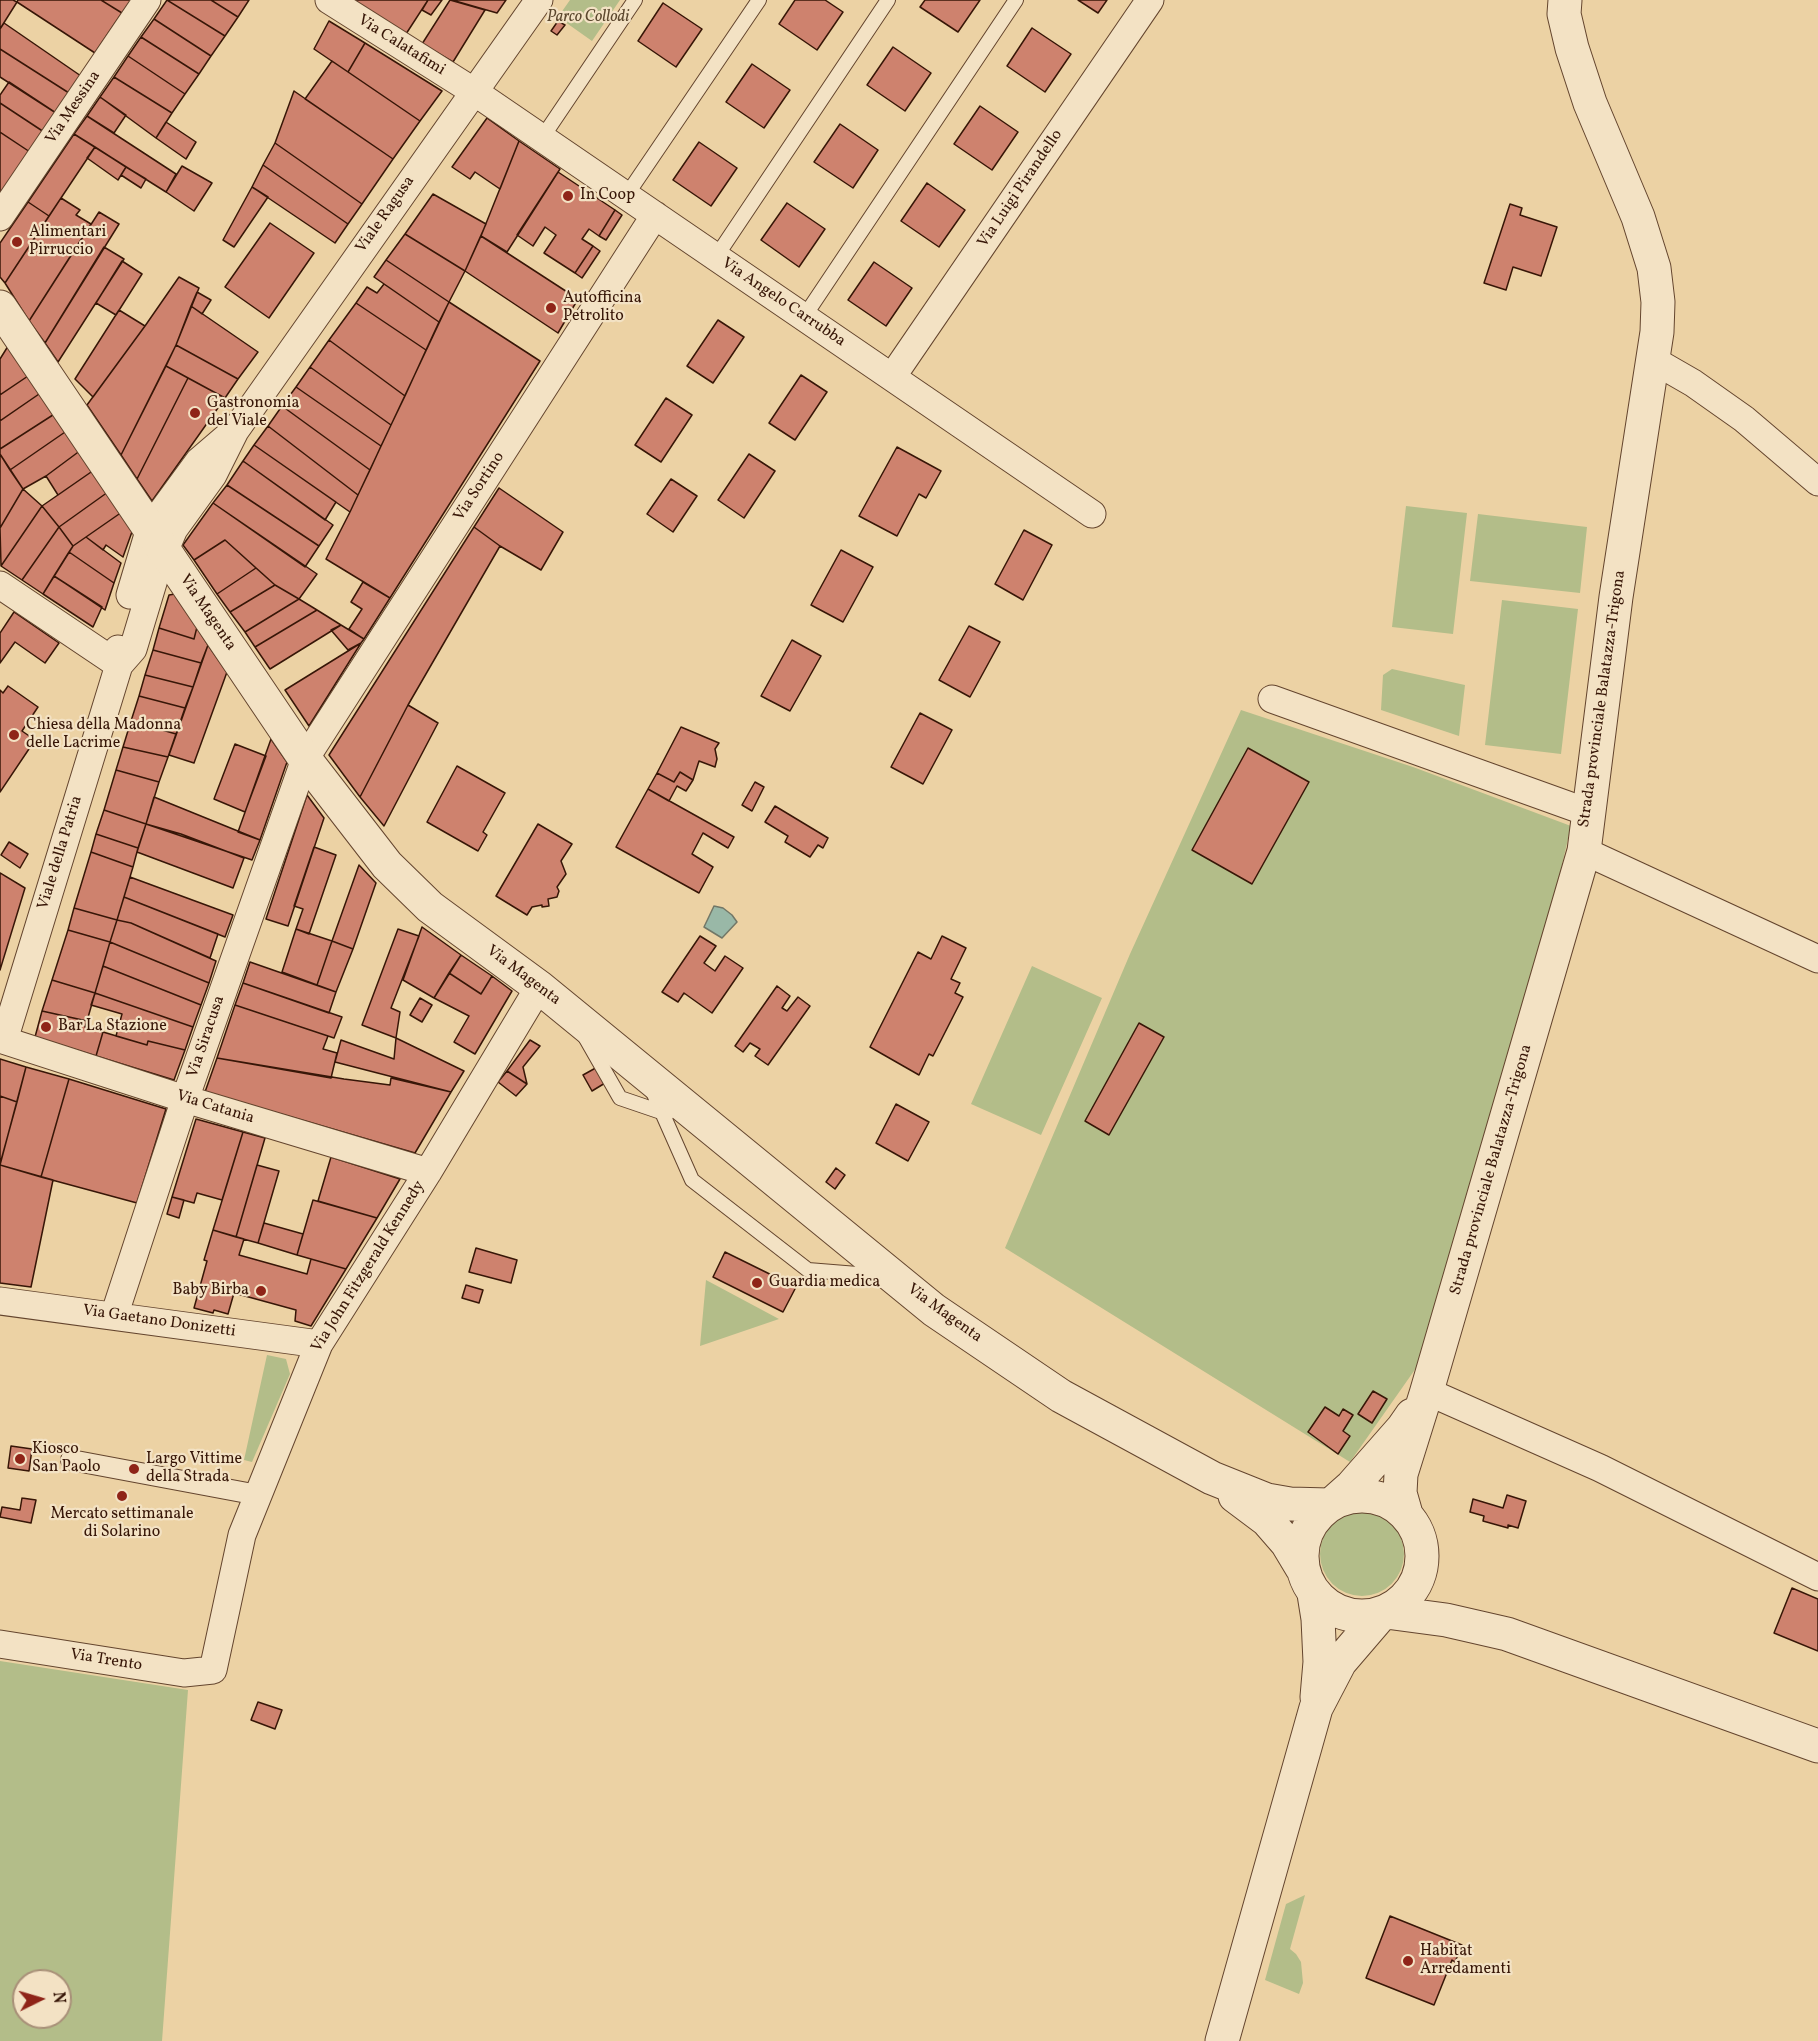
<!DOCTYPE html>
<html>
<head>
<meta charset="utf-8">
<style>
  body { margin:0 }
  #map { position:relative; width:1818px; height:2041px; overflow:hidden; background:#ecd2a4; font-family:Vollkorn,serif }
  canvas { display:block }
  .north { position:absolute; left:12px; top:1969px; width:60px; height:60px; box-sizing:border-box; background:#f3e2c4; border:2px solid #a89078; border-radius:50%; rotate:85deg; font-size:16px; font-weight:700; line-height:24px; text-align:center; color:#371607 }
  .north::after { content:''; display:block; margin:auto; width:21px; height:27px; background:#8f2418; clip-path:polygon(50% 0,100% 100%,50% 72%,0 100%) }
</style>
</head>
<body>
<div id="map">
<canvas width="1818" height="2041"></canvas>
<div class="north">N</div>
</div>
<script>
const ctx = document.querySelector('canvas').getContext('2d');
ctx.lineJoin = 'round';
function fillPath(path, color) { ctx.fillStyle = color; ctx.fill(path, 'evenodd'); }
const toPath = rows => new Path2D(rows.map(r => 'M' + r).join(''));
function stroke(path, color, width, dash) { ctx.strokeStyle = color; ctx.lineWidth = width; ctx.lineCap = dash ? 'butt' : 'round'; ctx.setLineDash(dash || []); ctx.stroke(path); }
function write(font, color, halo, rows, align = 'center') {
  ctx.font = font + ' Vollkorn,serif'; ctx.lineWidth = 4.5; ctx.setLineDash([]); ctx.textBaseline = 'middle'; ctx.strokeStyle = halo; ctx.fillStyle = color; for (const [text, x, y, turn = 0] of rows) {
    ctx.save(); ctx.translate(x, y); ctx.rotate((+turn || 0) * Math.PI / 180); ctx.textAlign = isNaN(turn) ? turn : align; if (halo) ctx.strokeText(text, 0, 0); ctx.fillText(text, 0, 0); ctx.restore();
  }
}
fillPath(toPath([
  [570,0,620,0,592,41,558,17],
  [1406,506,1467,513,1453,634,1392,627],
  [1478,514,1587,527,1580,593,1470,581],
  [1502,600,1578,609,1561,754,1485,745],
  [1392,669,1465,685,1459,736,1381,710,1383,675],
  [1241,710,1413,767,1571,826,1547,930,1428,1351,1350,1462,1005,1248,1130,954],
  [1032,966,1102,998,1041,1135,971,1104],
  [706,1280,779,1319,700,1346],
  [267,1355,286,1359,290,1374,252,1462,244,1460],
  '1320 1554a42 42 0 1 1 84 0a42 42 0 1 1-84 0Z',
  [0,1661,188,1690,162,2041,0,2041],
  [24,1981,60,1981,60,2017,24,2017],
  [1305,1895,1290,1949,1296,1954,1301,1962,1303,1983,1299,1994,1265,1980,1286,1904]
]), '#b3bd89');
const water = toPath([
  [714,906,723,908,732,915,737,922,722,938,704,927,714,906]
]);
fillPath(water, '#99b8a7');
stroke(water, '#727767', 1.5);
const building = toPath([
  [0,0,13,0,17,2,0,29,0,0],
  [18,0,101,0,122,13,95,53,17,2,18,0],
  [101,0,132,0,122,13,101,0],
  [167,0,225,36,211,56,154,19,167,0],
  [167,0,211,0,238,17,225,36,167,0],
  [211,0,249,0,238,17,211,0],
  [352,0,428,0,406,34,352,0],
  [428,0,442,0,431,15,422,10,428,0],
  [450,0,485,10,453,62,422,44,450,0],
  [452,0,506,0,497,13,452,0],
  [795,0,825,0,843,12,817,50,779,24,795,0],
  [925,0,980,0,958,32,920,7,925,0],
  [1078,0,1107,0,1098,13,1078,0],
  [663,3,702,29,676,67,638,41,663,3],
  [154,19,211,56,199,74,141,37,154,19],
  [329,21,365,43,348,72,314,49,329,21],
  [558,21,565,25,557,35,551,31,558,21],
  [4,23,81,76,69,93,0,49,0,29,4,23],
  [1032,28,1071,54,1045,92,1007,66,1032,28],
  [141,37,199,74,185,94,128,56,141,37],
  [365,43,442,91,420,121,348,72,365,43],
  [893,47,931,73,905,111,867,85,893,47],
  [0,49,69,93,56,113,0,77,0,49],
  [128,56,185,94,172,113,114,77,128,56],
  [332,61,420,121,393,159,305,99,332,61],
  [752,64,790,90,764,128,726,102,752,64],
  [114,77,172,113,156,138,100,97,114,77],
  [9,82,56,113,44,132,0,103,0,95,9,82],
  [294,91,393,159,362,204,275,143,294,91],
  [100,97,126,115,114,133,87,116,100,97],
  [0,103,44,132,30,152,0,132,0,103],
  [980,106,1018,132,992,170,954,144,980,106],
  [87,116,176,174,166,192,74,134,87,116],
  [487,118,519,141,500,189,475,172,470,179,452,167,487,118],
  [166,122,196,142,186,159,156,138,166,122],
  [840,124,878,150,853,188,814,162,840,124],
  [0,132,30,152,0,196,0,132],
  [74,134,95,147,49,216,28,202,74,134],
  [519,141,560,169,507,252,481,236,519,141],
  [699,142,737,168,711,206,673,180,699,142],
  [275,143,362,204,348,224,263,165,275,143],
  [95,147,126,167,118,180,87,158,95,147],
  [263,165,348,224,335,243,252,187,263,165],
  [182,166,212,183,194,211,166,192,182,166],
  [126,167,146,179,141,188,121,175,126,167],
  [558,172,615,210,599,236,589,229,582,239,593,246,575,273,544,253,556,235,545,227,533,246,517,235,558,172],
  [927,183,965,210,939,247,901,221,927,183],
  [252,187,268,197,234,247,223,240,252,187],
  [433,194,486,224,465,271,405,234,433,194],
  [61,198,80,210,76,215,91,224,29,321,5,283,61,198],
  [28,202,49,216,5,283,0,277,0,243,28,202],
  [787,203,825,229,799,267,761,240,787,203],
  [1510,204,1522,208,1520,215,1557,227,1541,276,1513,267,1506,290,1484,283,1510,204],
  [615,210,622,215,606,240,599,236,615,210],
  [99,212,119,224,45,343,29,321,99,212],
  [270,223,314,253,269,318,225,287,270,223],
  [405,234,465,271,449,302,386,260,405,234],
  [481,236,578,299,558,333,465,271,481,236],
  [593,246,600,251,582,278,575,273,593,246],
  [104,247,124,259,58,362,45,343,104,247],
  [386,260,449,302,439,322,374,277,386,260],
  [122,261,142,274,116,315,96,303,122,261],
  [874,262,912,288,886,326,848,300,874,262],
  [179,277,199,288,176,345,121,455,87,405,145,326,179,277],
  [384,284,439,322,426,350,356,303,367,287,377,293,384,284],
  [197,292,211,300,202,314,191,306,197,292],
  [449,302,540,361,390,598,326,559,350,512,449,302],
  [356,303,426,350,405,396,329,340,356,303],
  [191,306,258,352,238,379,176,345,191,306],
  [119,310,145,326,93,397,75,379,119,310],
  [718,320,744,337,713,383,687,366,718,320],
  [329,340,405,396,391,425,310,367,329,340],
  [10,343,31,374,0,395,0,359,10,343],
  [176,345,238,379,225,398,166,366,176,345],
  [166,366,188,378,137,479,121,455,166,366],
  [310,367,391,425,381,446,296,387,310,367],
  [31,374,42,392,0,421,0,395,31,374],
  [801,375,827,392,795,440,769,423,801,375],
  [188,378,225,398,152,501,137,479,188,378],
  [296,387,381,446,370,470,282,406,296,387],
  [42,392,56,413,0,449,0,421,42,392],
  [666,398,692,415,661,462,635,445,666,398],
  [282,406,370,470,358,495,268,426,282,406],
  [56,413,68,430,10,470,0,454,0,449,56,413],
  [268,426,358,495,350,512,254,445,268,426],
  [68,430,81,450,46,476,23,489,10,470,68,430],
  [254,445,336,502,325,520,243,461,254,445],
  [897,447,941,471,926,498,919,494,897,536,859,516,897,447],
  [81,450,94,470,58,495,46,476,81,450],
  [0,454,23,489,0,528,0,454],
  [749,454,775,471,744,518,718,500,749,454],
  [243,461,333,525,319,546,227,485,243,461],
  [94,470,108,492,59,527,42,506,94,470],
  [671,479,697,496,673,532,647,514,671,479],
  [227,485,319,546,305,567,213,503,227,485],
  [499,488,563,532,541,570,500,546,474,527,499,488],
  [23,489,42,506,1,566,0,528,23,489],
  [108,492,122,512,73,546,59,527,108,492],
  [213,503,317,574,299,599,275,585,225,540,194,560,183,545,213,503],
  [42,506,59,527,22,580,1,566,42,506],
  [122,512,133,529,123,557,106,545,103,550,86,537,122,512],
  [59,527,73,546,43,594,22,580,59,527],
  [474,527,500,546,408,705,360,797,329,755,474,527],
  [1024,530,1052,545,1023,600,995,584,1024,530],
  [86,537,121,563,114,583,69,552,73,546,86,537],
  [225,540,256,568,217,594,194,560,225,540],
  [841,550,873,567,843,622,811,605,841,550],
  [69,552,114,583,105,610,54,576,69,552],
  [256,568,275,585,230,612,217,594,256,568],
  [54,576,102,607,93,627,43,594,54,576],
  [363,582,390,598,364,639,349,629,362,609,351,602,363,582],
  [275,585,299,599,245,632,230,612,275,585],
  [175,594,197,627,194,639,159,628,169,595,175,594],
  [299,599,317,610,255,647,245,632,299,599],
  [317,610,341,625,270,669,255,647,317,610],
  [14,612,59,643,45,663,15,642,0,663,0,633,14,612],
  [341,625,364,639,361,643,348,650,331,630,341,625],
  [969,626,1000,642,970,697,939,680,969,626],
  [197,627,208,645,201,663,153,650,159,628,194,639,197,627],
  [792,640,821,656,790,711,761,696,792,640],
  [361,643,309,726,285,690,361,643],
  [208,645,227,672,194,763,169,755,208,645],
  [153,650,201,663,193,687,145,675,153,650],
  [145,675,193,687,185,708,139,696,145,675],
  [8,686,38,707,22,731,35,740,0,792,0,690,3,693,8,686],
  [139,696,185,708,176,734,131,721,139,696],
  [408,705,438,723,384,826,360,797,408,705],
  [920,713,952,730,923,784,891,767,920,713],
  [131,721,176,734,168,757,123,747,131,721],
  [681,727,719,743,715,749,717,759,715,767,699,761,693,780,680,772,674,782,657,773,681,727],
  [271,739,287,762,260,840,238,832,271,739],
  [235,744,266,756,245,812,214,799,235,744],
  [123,747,168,757,159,782,116,770,123,747],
  [1248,748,1309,782,1252,884,1192,850,1248,748],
  [457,766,505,793,483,832,487,835,478,851,427,822,457,766],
  [116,770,159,782,146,824,104,810,116,770],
  [680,772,693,780,686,791,677,786,669,801,648,789,657,773,674,782,680,772],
  [755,782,764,787,752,811,742,805,755,782],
  [648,789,734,837,728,848,703,833,692,854,713,867,699,893,616,847,648,789],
  [307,795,324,818,288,926,266,919,307,795],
  [154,797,260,840,252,860,146,824,154,797],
  [775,806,828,838,823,848,818,845,810,857,785,842,788,836,765,822,775,806],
  [104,810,146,824,138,848,96,834,104,810],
  [146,824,181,834,244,858,233,888,137,852,146,824],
  [538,824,572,844,561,861,566,874,557,887,559,891,557,897,548,899,549,906,542,907,542,905,532,907,527,915,496,896,538,824],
  [96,834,138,848,133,867,91,852,96,834],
  [9,842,28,854,20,868,1,855,9,842],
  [314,847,336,855,309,934,296,929,303,909,294,906,314,847],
  [91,852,133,867,117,920,74,908,91,852],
  [359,865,376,883,353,949,332,941,359,865],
  [0,873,25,888,0,970,0,873],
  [130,877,233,915,225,937,124,897,130,877],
  [124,897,218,934,210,958,131,923,117,920,124,897],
  [74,908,117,920,110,942,68,930,74,908],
  [117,920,131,923,216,961,209,983,110,942,117,920],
  [422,927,461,955,434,998,403,980,422,927],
  [296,929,332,941,317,985,282,972,296,929],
  [398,929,419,936,391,1008,400,1012,396,1038,362,1025,398,929],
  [68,930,110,942,95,993,52,980,68,930],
  [700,936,716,946,704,963,715,971,725,956,743,968,712,1013,684,993,678,1002,662,992,700,936],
  [942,936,966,948,951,979,960,983,955,993,963,997,933,1056,929,1054,919,1075,870,1047,918,952,931,959,942,936],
  [332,941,353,949,336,992,317,985,332,941],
  [110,942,209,983,201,1005,103,966,110,942],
  [461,955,492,976,481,994,449,973,461,955],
  [250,962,336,992,329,1013,243,983,250,962],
  [103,966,201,1005,193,1027,95,993,103,966],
  [449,973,481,994,492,976,512,991,475,1054,454,1042,469,1016,434,998,449,973],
  [52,980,95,993,87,1021,42,1011,52,980],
  [243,983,342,1017,334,1038,235,1005,243,983],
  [777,986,790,996,782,1008,787,1011,798,997,810,1006,768,1065,755,1056,760,1049,750,1043,743,1052,735,1046,777,986],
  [95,993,193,1027,185,1050,148,1041,147,1045,116,1036,122,1014,91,1005,95,993],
  [420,998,432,1005,422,1022,410,1015,420,998],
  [235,1005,328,1036,323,1049,337,1053,331,1078,217,1058,235,1005],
  [42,1011,87,1021,85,1027,103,1032,96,1056,35,1037,42,1011],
  [1139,1023,1164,1037,1109,1135,1085,1121,1139,1023],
  [103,1032,147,1045,148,1041,185,1050,174,1080,96,1056,103,1032],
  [396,1038,464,1071,451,1092,335,1062,341,1040,394,1059,396,1038],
  [530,1040,540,1046,523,1067,527,1084,507,1071,530,1040],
  [217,1058,344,1079,390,1085,391,1078,451,1092,415,1153,205,1092,217,1058],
  [0,1059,26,1067,17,1102,0,1096,0,1059],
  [601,1065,610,1080,592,1091,583,1075,601,1065],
  [26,1067,69,1079,41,1177,0,1165,26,1067],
  [507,1071,527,1084,516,1096,498,1082,507,1071],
  [69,1079,166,1109,137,1203,41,1177,69,1079],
  [0,1096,17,1102,0,1164,0,1096],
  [896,1104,929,1122,908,1161,876,1143,896,1104],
  [196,1119,243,1132,222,1200,197,1193,194,1203,172,1197,196,1119],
  [243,1132,265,1138,236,1237,213,1230,243,1132],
  [331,1157,400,1179,377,1218,318,1201,331,1157],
  [0,1165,53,1180,31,1287,0,1283,0,1165],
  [257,1165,279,1171,258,1243,236,1237,257,1165],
  [836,1168,845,1175,835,1189,826,1182,836,1168],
  [172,1197,184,1200,179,1218,167,1214,172,1197],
  [313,1200,377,1218,346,1269,297,1255,313,1200],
  [264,1223,303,1234,297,1255,258,1243,264,1223],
  [213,1230,244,1239,239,1255,307,1274,311,1259,346,1269,311,1326,295,1321,296,1310,234,1293,228,1314,214,1310,213,1313,194,1308,207,1261,204,1260,213,1230],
  [476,1248,517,1260,511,1283,469,1272,476,1248],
  [725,1252,796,1287,783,1312,713,1277,725,1252],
  [466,1285,483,1290,479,1303,462,1298,466,1285],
  [1373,1391,1387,1399,1372,1423,1358,1414,1373,1391],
  [1325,1407,1339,1416,1343,1409,1353,1415,1343,1431,1350,1436,1338,1454,1308,1432,1325,1407],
  [11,1446,32,1449,29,1471,8,1468,11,1446],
  [1507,1495,1526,1501,1518,1528,1508,1525,1508,1528,1483,1521,1484,1516,1470,1512,1473,1499,1503,1508,1507,1495],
  [22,1498,36,1500,31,1523,0,1517,2,1507,20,1510,22,1498],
  [1792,1588,1818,1599,1818,1651,1774,1633,1792,1588],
  [258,1702,282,1710,275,1729,251,1720,258,1702],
  [1390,1916,1462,1945,1455,1962,1452,1960,1434,2005,1366,1978,1390,1916]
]);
fillPath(building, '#ce826e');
stroke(building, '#371607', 1.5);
const service = toPath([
  [542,138,635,0],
  [626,196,759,0],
  [716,257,888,0],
  [804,317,1016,0],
  [584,1035,620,1098,667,1114],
  [653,1092,692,1180,808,1270,882,1276]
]);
const pedestrian = toPath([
  [71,1460,258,1495]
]);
const minor = toPath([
  [329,0,473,91,1092,514],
  [0,217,147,0],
  [1653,360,1693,383,1744,419,1818,482],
  [892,377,1150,0],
  [0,585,119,665],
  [130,595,150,528,199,461,227,437],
  [119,665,133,649,158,566,174,529,213,475,235,431,539,0],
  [1272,699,1587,812],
  [1584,851,1818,959],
  [0,1039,185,1099,428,1172],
  [4,1040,119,665,118,649],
  [0,1301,319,1344],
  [114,1316,185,1099,305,759,655,215],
  [1426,1394,1442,1398,1600,1468,1818,1577],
  [0,1644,184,1673,213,1670,242,1535,319,1344,428,1172,539,987]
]);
const tertiary = toPath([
  [0,307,305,759,387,865,430,907,539,987,934,1310,1061,1396,1212,1478,1267,1500,1290,1504,1329,1505],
  '1302 1556a60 60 0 1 1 120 0a60 60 0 1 1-120 0Z',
  [1235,1496,1267,1520,1287,1543,1302,1568],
  [1334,1502,1352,1486,1403,1428,1412,1415],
  [1406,1514,1400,1493,1401,1474,1426,1394,1584,851,1616,597,1657,332,1658,302,1654,268,1638,217,1590,103,1572,48,1564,14,1565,0],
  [1314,1594,1318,1619,1320,1662,1317,1697],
  [1386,1612,1446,1620,1507,1634,1818,1746],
  [1222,2041,1316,1708,1340,1662,1382,1613]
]);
stroke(service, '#64452e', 16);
stroke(pedestrian, '#64452e', 22);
stroke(minor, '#64452e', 29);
stroke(tertiary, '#64452e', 35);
stroke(service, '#f3e2c4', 14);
stroke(pedestrian, '#f3e2c4', 20);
stroke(minor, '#f3e2c4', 27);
stroke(tertiary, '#f3e2c4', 33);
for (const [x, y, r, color] of [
  [568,196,6,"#8f2418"],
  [17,242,6,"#8f2418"],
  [551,308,6,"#8f2418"],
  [195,413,6,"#8f2418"],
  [14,735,6,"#8f2418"],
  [46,1027,6,"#8f2418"],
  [757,1283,6,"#8f2418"],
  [261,1291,6,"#8f2418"],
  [20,1459,6,"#8f2418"],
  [134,1469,6,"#8f2418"],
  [122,1496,6,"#8f2418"],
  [1408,1961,6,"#8f2418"]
]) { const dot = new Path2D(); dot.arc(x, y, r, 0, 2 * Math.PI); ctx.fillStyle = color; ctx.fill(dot); stroke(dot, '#f3e2c4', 2); }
write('italic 16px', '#5c482e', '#f3e2c4', [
  ["Parco Collodi",588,18]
]);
write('16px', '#371607', '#f3e2c4', [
  ["Via Calatafimi",401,46,32],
  ["Via Messina",74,108,-56],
  ["Via Luigi Pirandello",1021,189,-56],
  ["Viale Ragusa",386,215,-55],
  ["Via Angelo Carrubba",783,303,34],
  ["Via Sortino",480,487,-57],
  ["Via Magenta",207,613,56],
  ["Strada provinciale Balatazza-Trigona",1603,699,-82],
  ["Viale della Patria",61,853,-73],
  ["Via Magenta",523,976,37],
  ["Via Siracusa",207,1037,-71],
  ["Via Catania",215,1108,17],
  ["Strada provinciale Balatazza-Trigona",1492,1170,-74],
  ["Via John Fitzgerald Kennedy",369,1267,-58],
  ["Via Magenta",944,1314,36],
  ["Via Gaetano Donizetti",159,1322,8],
  ["Via Trento",106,1661,9]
]);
write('16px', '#371607', '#f3e2c4', [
  ["In Coop",580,196],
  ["Alimentari",29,233],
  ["Pirruccio",29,251],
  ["Autofficina",563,299],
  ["Petrolito",563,317],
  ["Gastronomia",207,404],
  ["del Viale",207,422],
  ["Chiesa della Madonna",26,726],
  ["delle Lacrime",26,744],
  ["Bar La Stazione",58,1027],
  ["Guardia medica",769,1283],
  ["Baby Birba",249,1291,"right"],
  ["Kiosco",32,1450],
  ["San Paolo",32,1468],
  ["Largo Vittime",146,1460],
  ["della Strada",146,1478],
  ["Mercato settimanale",122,1515,"center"],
  ["di Solarino",122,1533,"center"],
  ["Habitat",1420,1952],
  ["Arredamenti",1420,1970]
], 'left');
</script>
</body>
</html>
